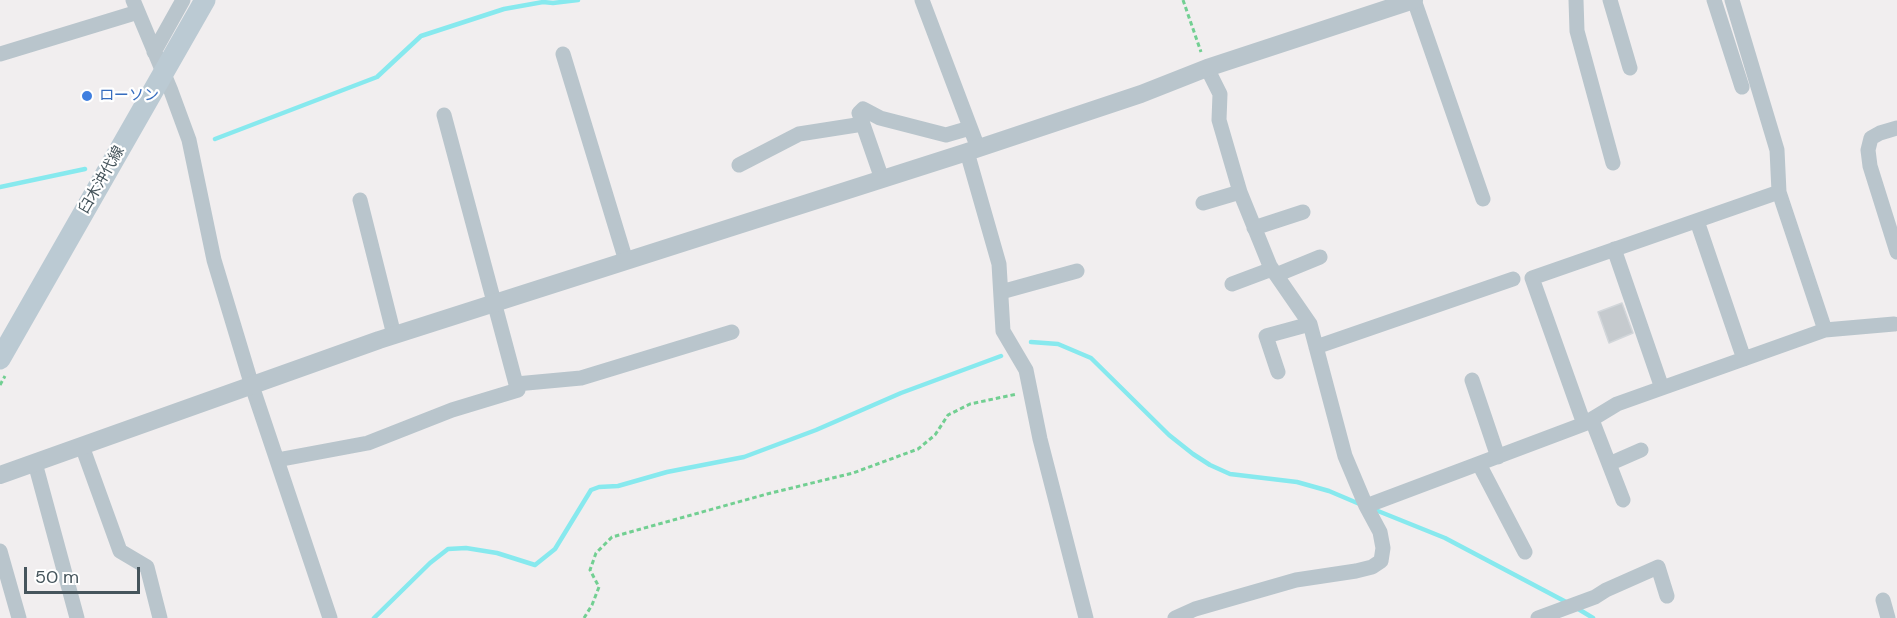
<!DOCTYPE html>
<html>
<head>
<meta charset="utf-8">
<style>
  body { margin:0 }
  #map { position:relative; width:1897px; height:618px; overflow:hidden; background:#f1eeef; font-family:"DM Sans",sans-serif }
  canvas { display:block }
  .scale { position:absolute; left:24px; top:567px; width:116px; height:27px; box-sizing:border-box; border:3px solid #46555c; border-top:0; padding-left:8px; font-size:18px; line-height:21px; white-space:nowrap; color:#46555c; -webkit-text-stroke:4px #fff; paint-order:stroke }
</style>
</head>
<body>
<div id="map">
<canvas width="1897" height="618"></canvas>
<div class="scale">50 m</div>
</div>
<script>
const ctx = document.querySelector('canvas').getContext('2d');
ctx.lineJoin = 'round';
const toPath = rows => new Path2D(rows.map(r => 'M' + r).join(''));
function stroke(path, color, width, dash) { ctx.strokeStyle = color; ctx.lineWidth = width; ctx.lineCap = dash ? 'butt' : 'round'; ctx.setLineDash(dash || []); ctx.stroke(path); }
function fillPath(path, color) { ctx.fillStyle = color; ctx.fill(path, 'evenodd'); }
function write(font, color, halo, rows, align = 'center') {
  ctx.font = font + ' "DM Sans","Noto Sans JP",sans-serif'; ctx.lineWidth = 4.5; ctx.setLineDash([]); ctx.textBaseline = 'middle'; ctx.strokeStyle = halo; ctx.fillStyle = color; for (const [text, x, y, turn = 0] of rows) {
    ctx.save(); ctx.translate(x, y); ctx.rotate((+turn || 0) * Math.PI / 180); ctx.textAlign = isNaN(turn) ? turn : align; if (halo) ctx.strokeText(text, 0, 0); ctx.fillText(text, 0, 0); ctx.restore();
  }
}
stroke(toPath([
  [215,139,377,77,421,36,504,9,543,2,553,3,578,0],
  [0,187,85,169],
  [1031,342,1058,344,1091,358,1169,435,1193,454,1210,465,1230,474,1297,482,1329,491,1362,505],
  [1373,509,1445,538,1568,603],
  [1575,607,1593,618],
  [374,618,430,563,448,549,466,548,497,553,535,565,555,549,591,490,599,487,618,486,667,472,744,457,816,430,901,393,1001,356]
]), '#87e9ee', 4.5);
const building = toPath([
  [1622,303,1633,333,1609,343,1598,312,1622,303]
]);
fillPath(building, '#c5cace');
stroke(building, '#d2d6da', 1.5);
stroke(toPath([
  [1183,0,1201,52],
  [0,385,5,376],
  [584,618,592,605,599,587,590,570,596,553,612,537,767,494,853,473,918,449,935,435,948,415,970,404,1017,394]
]), '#72cf92', 3, [4.5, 3]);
stroke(toPath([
  [133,0,171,91,189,140,214,260,252,386,330,618],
  [922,0,978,148],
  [1414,0,1483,199],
  [1576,0,1577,31,1613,163],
  [1610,0,1630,68],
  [1714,0,1742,87],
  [154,52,183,0],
  [0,54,138,12],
  [563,54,626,261],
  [444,115,516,384,581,378,732,332],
  [1897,128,1880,133,1871,138,1868,150,1870,166,1897,252],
  [967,152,999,264,1003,331,1026,370,1040,439,1086,618],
  [739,165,799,134,863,124],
  [882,179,859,113,863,109,880,118,946,135,970,128],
  [360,200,394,335],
  [1203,203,1240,192],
  [1697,221,1744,359],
  [1254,228,1303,212],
  [1614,249,1662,388],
  [1276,275,1320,257],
  [1232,284,1272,269],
  [1001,292,1077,271],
  [1825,330,1894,324],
  [1316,347,1513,279],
  [1278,372,1266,336,1310,324],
  [1472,380,1498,457],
  [1592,420,1623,500],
  [1584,424,1532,278,1779,192],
  [82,446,120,551,147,567,160,618],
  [277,460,368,443,452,410,518,390,516,384],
  [35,463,77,618],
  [1479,464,1525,552],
  [1609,464,1641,450],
  [1366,506,1584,424,1617,404,1825,330,1779,192,1777,150,1732,0],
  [0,551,19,618],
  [1883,600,1888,618],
  [1175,618,1195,609,1296,580,1356,571,1372,567,1381,561,1383,548,1380,532,1366,506,1345,456,1310,324,1270,266,1240,192,1219,120,1220,94,1207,68],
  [1538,618,1595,597,1606,590,1658,567,1667,596]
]), '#b9c5cc', 15);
stroke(toPath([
  [0,475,379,340,967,152,1141,94,1207,68,1414,0]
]), '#b9c5cc', 18);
stroke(toPath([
  [0,359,205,0]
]), '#bbcad3', 21);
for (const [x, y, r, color] of [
  [87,96,6,"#3f7fe0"]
]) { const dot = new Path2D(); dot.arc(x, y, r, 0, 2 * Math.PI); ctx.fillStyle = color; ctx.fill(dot); stroke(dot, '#fff', 2); }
write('15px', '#366cbe', '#fff', [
  ["ローソン",99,96]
], 'left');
write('15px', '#46555c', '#fff', [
  ["臼木沖代線",102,180,-60]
]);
</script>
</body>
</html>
